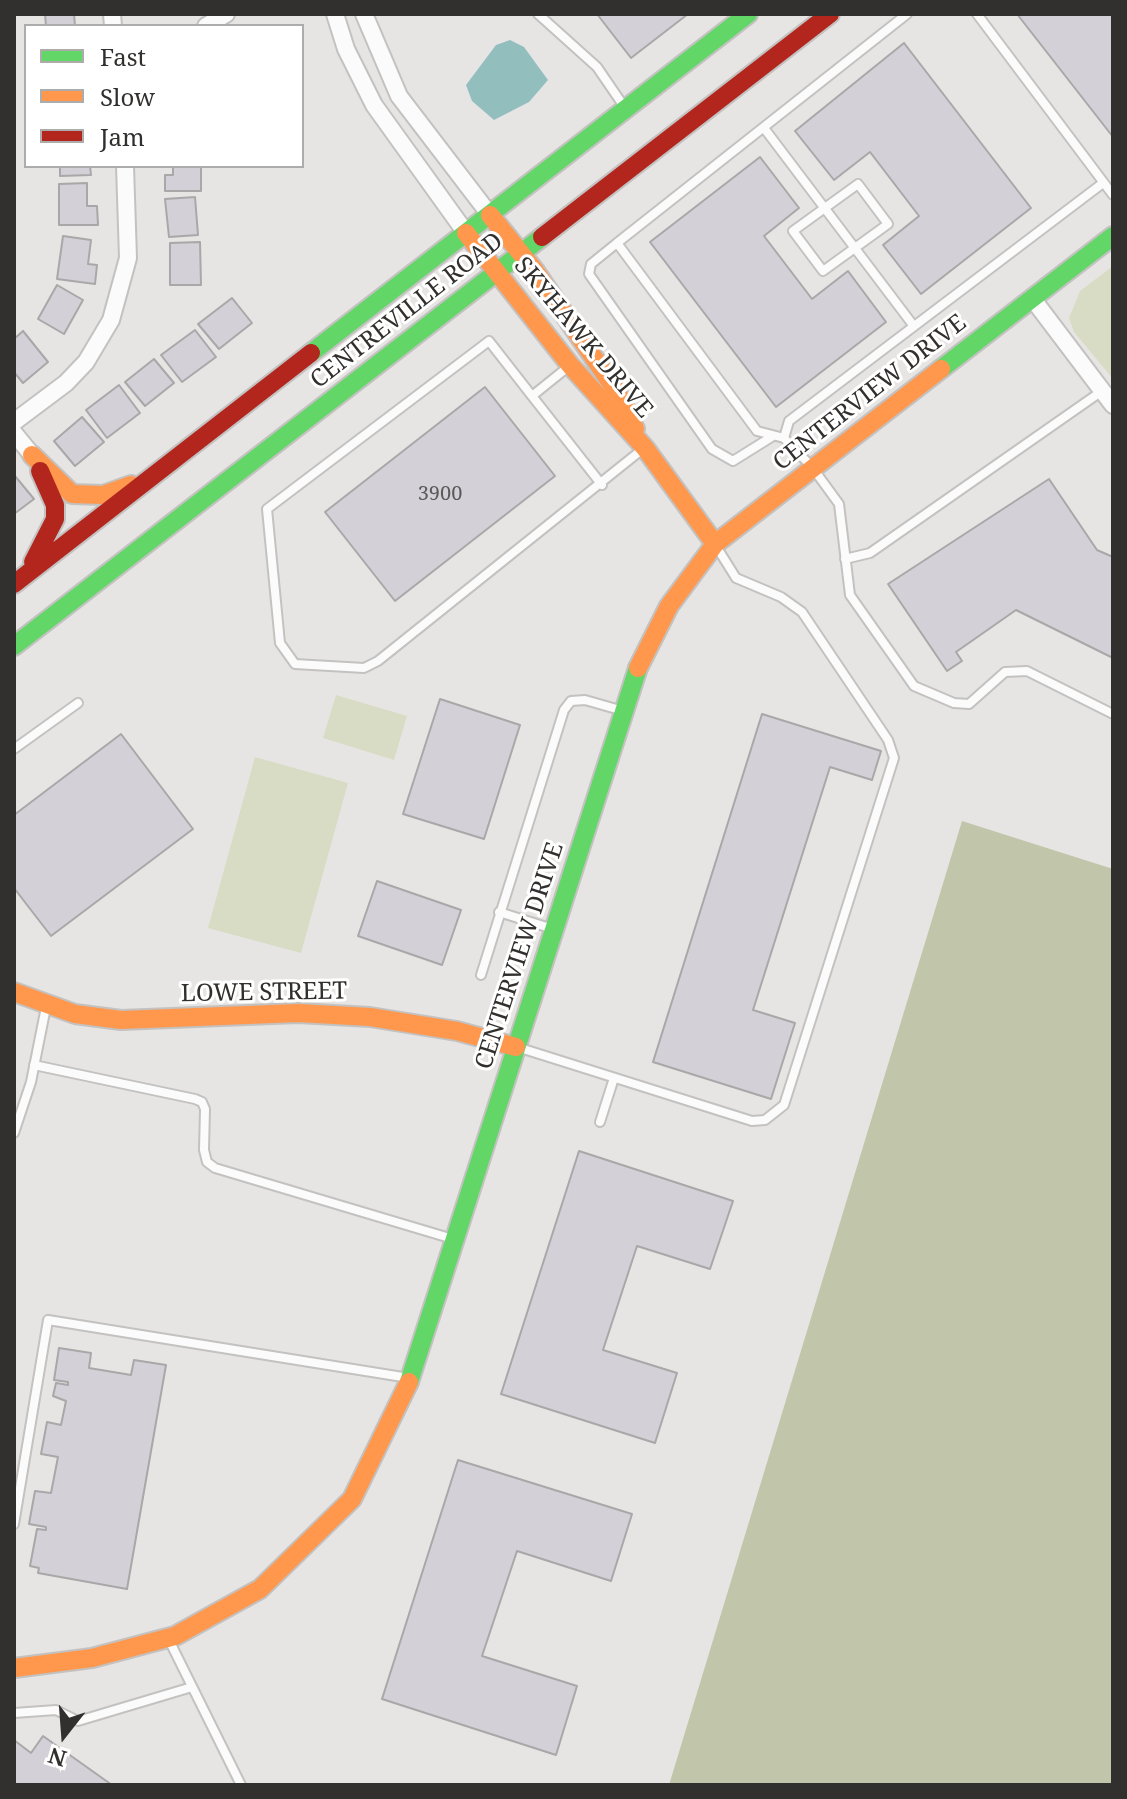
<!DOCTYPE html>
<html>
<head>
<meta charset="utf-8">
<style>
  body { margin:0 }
  #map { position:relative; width:1127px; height:1799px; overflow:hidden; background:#e7e5e3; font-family:"Noto Serif",serif }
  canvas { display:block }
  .frame { position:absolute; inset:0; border:16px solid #32302f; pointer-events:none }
  .legend { position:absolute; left:24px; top:24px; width:280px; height:144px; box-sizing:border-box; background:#fff; border:2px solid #adacac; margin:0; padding:10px 14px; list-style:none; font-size:24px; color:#32302f }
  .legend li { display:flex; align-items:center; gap:16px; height:40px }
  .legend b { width:40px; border:2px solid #adacac }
  .north { position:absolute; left:24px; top:1695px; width:80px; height:80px; -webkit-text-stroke:6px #fff; paint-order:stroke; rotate:197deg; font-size:22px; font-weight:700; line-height:32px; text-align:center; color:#32302f }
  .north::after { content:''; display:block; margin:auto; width:28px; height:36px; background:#32302f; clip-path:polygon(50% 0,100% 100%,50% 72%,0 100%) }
</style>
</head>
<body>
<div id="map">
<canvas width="1127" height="1799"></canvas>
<div class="frame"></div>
<ul class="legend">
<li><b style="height:10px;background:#63d668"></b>Fast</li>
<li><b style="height:10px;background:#ff974d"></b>Slow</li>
<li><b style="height:10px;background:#b3261e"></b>Jam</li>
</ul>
<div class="north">N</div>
</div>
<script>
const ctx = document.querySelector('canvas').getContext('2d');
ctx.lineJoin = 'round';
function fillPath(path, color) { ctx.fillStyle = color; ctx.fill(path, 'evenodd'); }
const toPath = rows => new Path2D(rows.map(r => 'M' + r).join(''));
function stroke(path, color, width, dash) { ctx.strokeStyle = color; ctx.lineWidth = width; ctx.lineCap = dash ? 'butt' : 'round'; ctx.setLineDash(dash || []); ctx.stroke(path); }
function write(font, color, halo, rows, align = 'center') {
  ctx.font = font + ' "Noto Serif",serif'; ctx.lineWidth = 6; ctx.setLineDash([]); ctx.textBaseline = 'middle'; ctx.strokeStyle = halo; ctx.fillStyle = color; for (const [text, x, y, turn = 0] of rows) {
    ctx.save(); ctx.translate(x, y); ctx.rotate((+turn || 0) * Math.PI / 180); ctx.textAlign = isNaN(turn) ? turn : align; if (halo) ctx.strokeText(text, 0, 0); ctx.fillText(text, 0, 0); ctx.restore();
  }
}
fillPath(toPath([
  [1113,266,1113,379,1074,332,1069,318,1080,291],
  [336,695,407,716,394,760,323,738],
  [255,757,348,783,301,953,208,928]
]), '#d9dcc4');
fillPath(toPath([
  [962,821,1113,869,1113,1785,669,1785]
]), '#c1c5aa');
fillPath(toPath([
  [510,40,524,47,548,80,529,102,494,120,472,101,466,85,496,45]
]), '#92bebe');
const building = toPath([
  [45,14,74,14,75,26,46,26,45,14],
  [597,14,688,14,631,58,597,14],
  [1017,14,1113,14,1113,137,1017,14],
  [904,43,1031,208,921,294,883,245,919,216,870,152,834,180,795,131,904,43],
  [760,157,799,208,764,236,812,299,848,271,886,322,776,407,650,242,760,157],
  [60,166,90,166,91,175,60,176,60,166],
  [173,166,201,166,201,191,165,191,165,175,173,175,173,166],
  [87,183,87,206,97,206,98,225,59,225,59,184,87,183],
  [195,197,198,235,169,237,165,199,195,197],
  [63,236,91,240,88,264,97,265,95,284,57,279,63,236],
  [200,242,201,285,170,285,170,243,200,242],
  [57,285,83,300,64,334,38,319,57,285],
  [232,298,252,323,219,349,198,324,232,298],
  [195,330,216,357,182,382,161,355,195,330],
  [23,331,48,362,23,383,14,372,14,339,23,331],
  [154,359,174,383,145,406,125,382,154,359],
  [119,385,140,413,107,438,86,410,119,385],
  [485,387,555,476,395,601,325,512,485,387],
  [82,417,104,442,75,466,54,441,82,417],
  [15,476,34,499,14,514,14,477,15,476],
  [1049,479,1097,550,1113,557,1113,658,1016,610,956,652,962,661,947,671,888,584,1049,479],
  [440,699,520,725,484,839,403,814,440,699],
  [762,714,881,751,872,780,830,767,753,1010,795,1023,771,1099,653,1062,762,714],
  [121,734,193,829,51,936,14,888,14,815,121,734],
  [377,881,461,910,442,965,358,936,377,881],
  [579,1151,733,1201,710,1269,637,1246,603,1350,677,1373,655,1443,501,1394,579,1151],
  [59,1348,91,1353,89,1368,131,1375,134,1360,166,1365,127,1589,38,1573,39,1568,30,1566,37,1529,46,1530,46,1527,29,1524,35,1491,51,1493,58,1457,41,1454,47,1422,61,1425,66,1401,53,1396,56,1383,68,1385,68,1382,54,1380,59,1348],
  [458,1460,632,1514,611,1581,517,1551,482,1656,577,1686,556,1755,382,1699,458,1460],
  [43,1736,112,1785,14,1785,14,1740,31,1753,43,1736]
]);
fillPath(building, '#d4d0d7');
stroke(building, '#a9a7a8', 2);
const lane = toPath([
  [538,14,597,67,623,105],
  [907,14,617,243,757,431,784,438,812,467,839,504,850,595,914,686,954,703,969,704,1005,672,1027,671,1113,714],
  [977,14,1113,195],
  [764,128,913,325],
  [858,184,888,224,823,271,793,231,858,184],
  [617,243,591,264,589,274,712,449,733,461,773,436],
  [568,367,532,396,602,485],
  [532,396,489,341,267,509,280,643,295,664,364,668,378,661,644,448],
  [784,438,789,421,1103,183],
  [845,559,870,553,1102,391],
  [14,749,78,703],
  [499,912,553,929],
  [481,975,564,710,571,701,585,700,620,710],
  [517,1047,752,1121,765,1120,784,1105,894,758,888,740,802,612,781,597,736,578,716,546],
  [34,1065,195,1099,202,1102,205,1109,204,1150,207,1162,215,1168,453,1239],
  [600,1122,614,1078],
  [14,1133,31,1082,46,1007],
  [14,1524,48,1320,409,1378],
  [168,1638,241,1785],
  [14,1713,56,1710,78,1721,192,1687]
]);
const street = toPath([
  [112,14,113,26],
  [335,14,346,49,374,105,466,233],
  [364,14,399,96,490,215],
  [206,26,226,14],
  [1032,298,1113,405],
  [14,422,66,383,86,362,111,320,128,258,125,166],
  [14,433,32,455]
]);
const fast = toPath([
  [311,353,748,14],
  [941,369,1113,236],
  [14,646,542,237],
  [409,1382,638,668]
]);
const slow = toPath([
  [490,215,535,271,617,392,635,429],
  [466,233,570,365,645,448,715,544],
  [32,455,72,494,103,495,131,485],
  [638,668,669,606,715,544,941,369],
  [14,992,75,1014,121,1020,298,1013,370,1017,457,1031,516,1047],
  [14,1668,92,1658,175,1636,260,1589,352,1499,409,1382]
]);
const jam = toPath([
  [542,237,830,14],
  [33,562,55,519,55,505,40,471],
  [14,584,311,353]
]);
stroke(lane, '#c3c2c0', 12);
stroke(street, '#c3c2c0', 20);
stroke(fast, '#c3c2c0', 22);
stroke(slow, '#c3c2c0', 22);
stroke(jam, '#c3c2c0', 22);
stroke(lane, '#fbfbfb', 8);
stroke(street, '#fbfbfb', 16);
stroke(fast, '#63d668', 18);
stroke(slow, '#ff974d', 18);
stroke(jam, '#b3261e', 18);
write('20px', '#5b595a', null, [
  ["3900",440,494]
]);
write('24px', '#32302f', '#fff', [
  ["CENTREVILLE ROAD",407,311,-38],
  ["SKYHAWK DRIVE",583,338,50],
  ["CENTERVIEW DRIVE",870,393,-38],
  ["CENTERVIEW DRIVE",520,956,-72],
  ["LOWE STREET",264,993,-1]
]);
</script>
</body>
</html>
